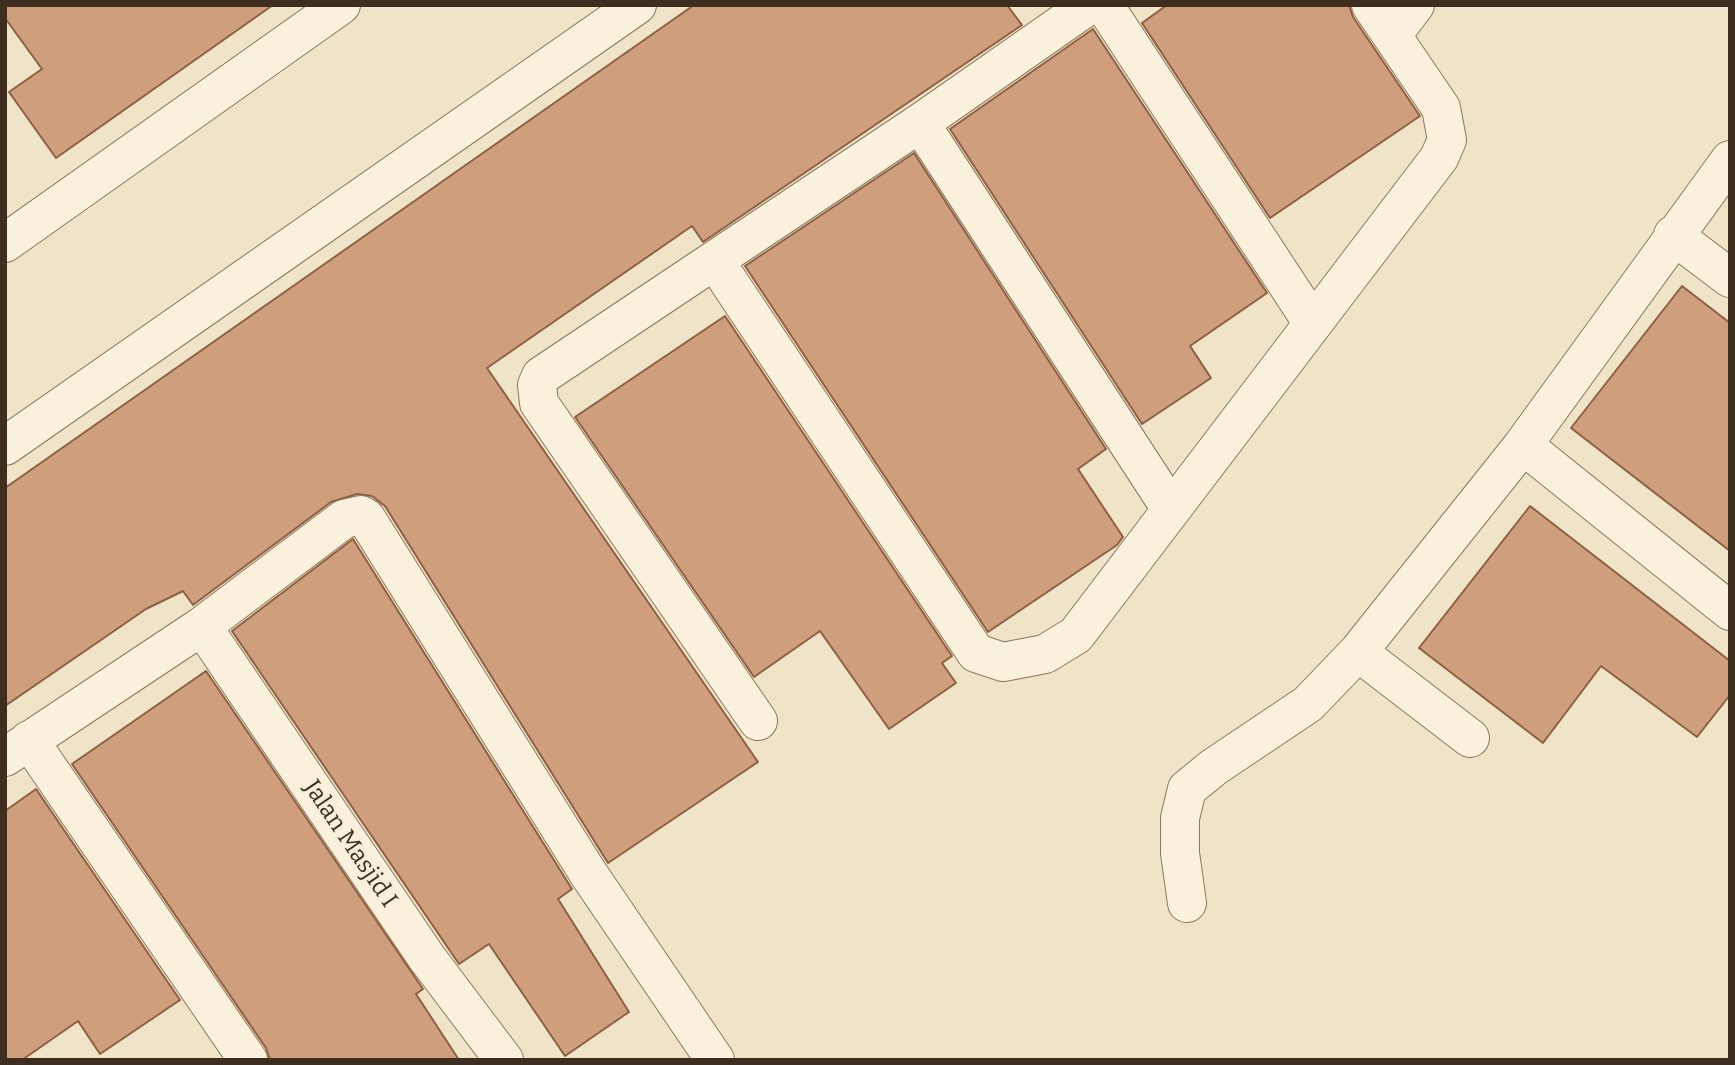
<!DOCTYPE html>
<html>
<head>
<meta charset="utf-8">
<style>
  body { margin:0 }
  #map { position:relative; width:1735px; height:1065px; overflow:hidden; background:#f0e4c8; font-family:Bitter,serif }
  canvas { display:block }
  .frame { position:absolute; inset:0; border:7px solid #3d2e20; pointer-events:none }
</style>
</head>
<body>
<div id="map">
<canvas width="1735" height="1065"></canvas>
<div class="frame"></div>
</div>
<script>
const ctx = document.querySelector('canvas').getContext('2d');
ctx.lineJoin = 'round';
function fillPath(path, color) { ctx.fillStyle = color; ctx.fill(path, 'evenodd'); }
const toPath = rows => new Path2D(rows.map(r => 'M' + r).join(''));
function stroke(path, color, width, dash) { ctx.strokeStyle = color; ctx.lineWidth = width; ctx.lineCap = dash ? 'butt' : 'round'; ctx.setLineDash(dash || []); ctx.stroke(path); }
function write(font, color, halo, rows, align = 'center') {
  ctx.font = font + ' Bitter,serif'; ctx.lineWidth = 5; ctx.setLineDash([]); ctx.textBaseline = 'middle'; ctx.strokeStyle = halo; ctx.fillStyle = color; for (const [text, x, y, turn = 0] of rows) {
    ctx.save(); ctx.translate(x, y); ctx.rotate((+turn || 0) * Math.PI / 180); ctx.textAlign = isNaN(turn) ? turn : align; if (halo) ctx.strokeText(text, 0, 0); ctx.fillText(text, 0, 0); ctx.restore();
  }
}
const building = toPath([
  [5,5,273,5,56,158,9,92,42,69,5,18,5,5],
  [694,5,1007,5,1022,25,703,242,692,226,487,368,758,762,608,863,385,506,372,496,357,494,331,502,193,605,183,591,146,609,5,706,5,488,694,5],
  [1167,5,1349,5,1353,17,1420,116,1270,218,1142,23,1167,5],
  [1093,29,1267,293,1190,346,1211,378,1142,424,950,129,1093,29],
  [914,153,1106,449,1078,469,1123,537,1117,545,988,632,745,266,914,153],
  [1682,286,1730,323,1730,551,1571,428,1682,286],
  [725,316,952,656,942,663,956,683,889,729,820,631,754,677,575,417,725,316],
  [1530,506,1730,661,1730,695,1697,737,1601,666,1543,743,1419,648,1530,506],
  [353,539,572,889,558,899,629,1012,565,1056,489,944,459,964,232,631,353,539],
  [206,671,423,989,416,994,459,1060,270,1060,266,1048,72,764,206,671],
  [36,789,180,1000,100,1054,78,1021,22,1060,5,1060,5,811,36,789]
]);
fillPath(building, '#cf9f7d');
stroke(building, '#8d5f41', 2);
const minor = toPath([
  [1104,5,1312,322],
  [1393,34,1415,5],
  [920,123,1171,509],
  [1673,235,1730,278],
  [5,243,341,5],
  [715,261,976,653,1003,662,1045,654,1076,635,1439,158,1447,140,1441,108,1371,5],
  [1523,445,1730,611],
  [5,446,637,5],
  [202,626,427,958,504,1060],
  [1358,652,1470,738],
  [758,721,539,403,537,385,541,376,920,123,1089,5],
  [29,740,248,1060],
  [5,757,202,626,344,519,361,515,366,518,588,873,715,1060],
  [1187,903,1180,853,1180,818,1187,789,1214,767,1308,704,1358,652,1523,445,1730,160]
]);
stroke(minor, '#8d765c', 40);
stroke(minor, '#faf1dc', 38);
write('24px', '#3d2e20', '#f7eed8', [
  ["Jalan Masjid I",350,844,56]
]);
</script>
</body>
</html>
